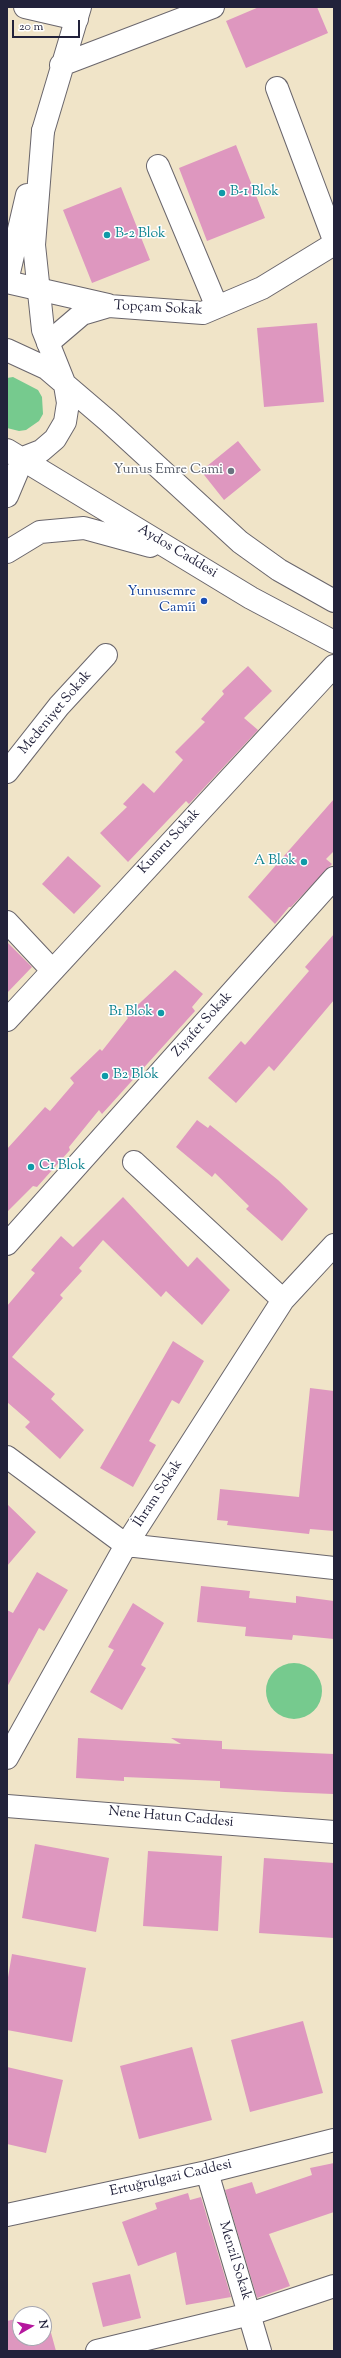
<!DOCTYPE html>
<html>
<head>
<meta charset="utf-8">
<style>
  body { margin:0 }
  #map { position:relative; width:341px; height:2358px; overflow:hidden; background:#f0e4c8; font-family:"Sorts Mill Goudy",serif }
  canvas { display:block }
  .frame { position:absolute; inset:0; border:8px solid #22223b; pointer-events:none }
  .north { position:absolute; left:12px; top:2306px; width:40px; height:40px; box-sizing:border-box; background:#fff; border:1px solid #a7a7b1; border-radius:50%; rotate:81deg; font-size:11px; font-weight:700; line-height:16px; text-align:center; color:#22223b }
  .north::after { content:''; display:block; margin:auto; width:14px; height:18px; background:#b5179e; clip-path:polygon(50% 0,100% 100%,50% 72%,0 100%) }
  .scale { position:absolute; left:12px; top:20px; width:68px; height:18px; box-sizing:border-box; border:2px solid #22223b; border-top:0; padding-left:5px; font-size:12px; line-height:14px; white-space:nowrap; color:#22223b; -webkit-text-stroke:3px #fff; paint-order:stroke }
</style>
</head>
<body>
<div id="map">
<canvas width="341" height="2358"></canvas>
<div class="frame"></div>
<div class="north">N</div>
<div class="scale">20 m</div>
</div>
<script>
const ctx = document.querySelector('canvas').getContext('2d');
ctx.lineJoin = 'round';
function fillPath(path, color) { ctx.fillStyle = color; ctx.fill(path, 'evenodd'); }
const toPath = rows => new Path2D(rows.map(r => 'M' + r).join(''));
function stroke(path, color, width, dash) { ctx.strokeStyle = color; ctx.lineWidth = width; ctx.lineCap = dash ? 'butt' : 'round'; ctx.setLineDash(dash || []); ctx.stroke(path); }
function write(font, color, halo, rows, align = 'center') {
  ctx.font = font + ' "Sorts Mill Goudy",serif'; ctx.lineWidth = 3; ctx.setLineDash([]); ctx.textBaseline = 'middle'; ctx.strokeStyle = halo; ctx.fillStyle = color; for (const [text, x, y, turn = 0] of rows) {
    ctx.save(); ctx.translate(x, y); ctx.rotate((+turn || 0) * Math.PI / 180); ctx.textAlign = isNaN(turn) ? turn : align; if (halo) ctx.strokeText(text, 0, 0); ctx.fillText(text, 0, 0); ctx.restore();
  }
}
fillPath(toPath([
  [13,377,38,390,42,397,43,414,39,421,26,430,19,431,7,428,7,378],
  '266 1691a28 28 0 1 1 56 0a28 28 0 1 1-56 0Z'
]), '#76ca8e');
fillPath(toPath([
  [259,7,317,7,328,33,246,68,226,21],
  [236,145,265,218,207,241,179,168],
  [121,187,150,260,92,283,63,210],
  [317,323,324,402,264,407,257,328],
  [238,441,261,470,224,500,201,471],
  [248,666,272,691,244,718,258,730,189,804,186,801,128,862,100,833,127,807,123,804,143,783,154,793,183,760,175,752,205,722,201,719,224,694,222,691],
  [334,799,334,851,326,859,332,864,291,907,289,907,275,924,248,897],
  [68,856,101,886,74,914,42,884],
  [334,934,334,1000,274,1071,269,1066,236,1103,208,1078,241,1041,245,1045,309,971,305,967],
  [7,942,32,967,7,993],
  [175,970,203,994,192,1007,195,1011,102,1114,99,1110,69,1147,70,1150,37,1187,33,1186,7,1212,7,1149,45,1107,50,1111,74,1083,70,1078,100,1049,102,1051,128,1018,126,1016],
  [197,1120,208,1128,210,1125,278,1180,308,1209,282,1241,246,1209,249,1206,215,1173,212,1177,176,1147],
  [123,1197,188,1267,197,1257,230,1290,202,1325,166,1291,161,1297,103,1240,79,1268,82,1271,60,1295,63,1298,12,1357,55,1394,51,1399,84,1430,60,1459,25,1427,30,1422,7,1402,7,1306,35,1273,31,1270,61,1236,73,1247],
  [173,1341,204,1361,179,1404,172,1400,149,1441,156,1445,133,1487,100,1468],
  [310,1388,334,1391,334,1531,310,1529,309,1534,227,1525,228,1521,217,1520,220,1489,299,1497],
  [7,1504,36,1532,7,1566],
  [37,1572,68,1590,44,1631,39,1628,7,1687,7,1610,13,1613],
  [201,1586,250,1591,249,1598,296,1603,296,1596,334,1601,334,1639,293,1635,292,1640,245,1636,246,1627,197,1622],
  [133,1603,164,1623,141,1665,146,1668,122,1710,90,1692,114,1650,108,1647],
  [78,1738,181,1744,171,1738,222,1741,222,1749,334,1754,334,1790,333,1794,285,1792,220,1788,220,1781,124,1777,124,1781,76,1778],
  [35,1844,109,1858,96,1932,22,1918],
  [148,1851,222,1856,218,1931,143,1926],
  [264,1858,334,1863,334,1938,259,1933],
  [12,1954,86,1968,72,2042,7,2030,7,1983],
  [303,2021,323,2093,250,2112,231,2040],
  [192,2047,212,2120,139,2139,120,2066],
  [7,2067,63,2080,46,2153,7,2144],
  [334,2163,334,2212,269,2234,290,2286,257,2298,225,2190,252,2182,256,2194,312,2175,310,2168],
  [188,2193,190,2200,201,2197,231,2297,186,2305,176,2252,138,2266,122,2222,157,2209,155,2203],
  [130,2274,141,2318,103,2327,92,2283],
  [45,2311,56,2351,7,2351,7,2321,20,2318,20,2338,44,2338,44,2314,33,2314]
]), '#de97bf');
const minor = toPath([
  [25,7,77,19],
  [61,65,213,7],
  [277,88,334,240],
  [43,131,80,7],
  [158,166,217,307],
  [7,282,108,305],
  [48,343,82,314,109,306,203,313,262,288,334,244],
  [7,496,23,458],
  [7,772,59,706,106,655],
  [7,922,52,970],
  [7,1020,334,666],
  [134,1162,283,1300],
  [7,1244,334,878],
  [7,1457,126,1545,334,1568],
  [7,1758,126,1545,283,1300,334,1245],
  [7,1806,334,1832],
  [207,2172,260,2351],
  [7,2215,207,2172,334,2140],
  [97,2351,250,2314,334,2286]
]);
const major = toPath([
  [7,281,27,195],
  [7,350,46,368,108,421,240,542,279,570,334,601],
  [7,450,251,598,334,642],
  [23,458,41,451,55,439,65,422,68,403,65,385,43,330,34,245,43,131],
  [7,552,40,532,84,528,150,546]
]);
stroke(minor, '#6a666c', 24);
stroke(major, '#6a666c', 24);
stroke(minor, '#fff', 22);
stroke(major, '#fff', 22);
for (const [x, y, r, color] of [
  [222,193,4,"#0f9aa8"],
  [107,235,4,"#0f9aa8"],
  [231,471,4,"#6b7280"],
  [204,601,4,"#1a4fb4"],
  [304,862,4,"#0f9aa8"],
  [161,1013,4,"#0f9aa8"],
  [105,1076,4,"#0f9aa8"],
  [31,1167,4,"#0f9aa8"]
]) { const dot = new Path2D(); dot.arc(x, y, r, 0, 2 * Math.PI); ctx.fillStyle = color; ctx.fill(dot); stroke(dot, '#fff', 1.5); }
write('14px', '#0d838f', '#fff', [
  ["B-1 Blok",230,193],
  ["B-2 Blok",115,235],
  ["A Blok",296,862,"right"],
  ["B1 Blok",153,1013,"right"],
  ["B2 Blok",113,1076],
  ["C1 Blok",39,1167]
], 'left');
write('14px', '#22223b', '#fff', [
  ["Topçam Sokak",158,309,3],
  ["Aydos Caddesi",177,552,31],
  ["Medeniyet Sokak",56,713,-50],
  ["Kumru Sokak",170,842,-47],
  ["Ziyafet Sokak",203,1025,-48],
  ["İhram Sokak",159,1494,-57],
  ["Nene Hatun Caddesi",171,1818,5],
  ["Ertuğrulgazi Caddesi",171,2179,-13],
  ["Menzil Sokak",234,2261,73]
]);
write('14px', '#5b616d', '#fff', [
  ["Yunus Emre Cami",223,471]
], 'right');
write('14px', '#164399', '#fff', [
  ["Yunusemre",196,593],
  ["Cami̇i̇",196,609]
], 'right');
</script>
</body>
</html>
